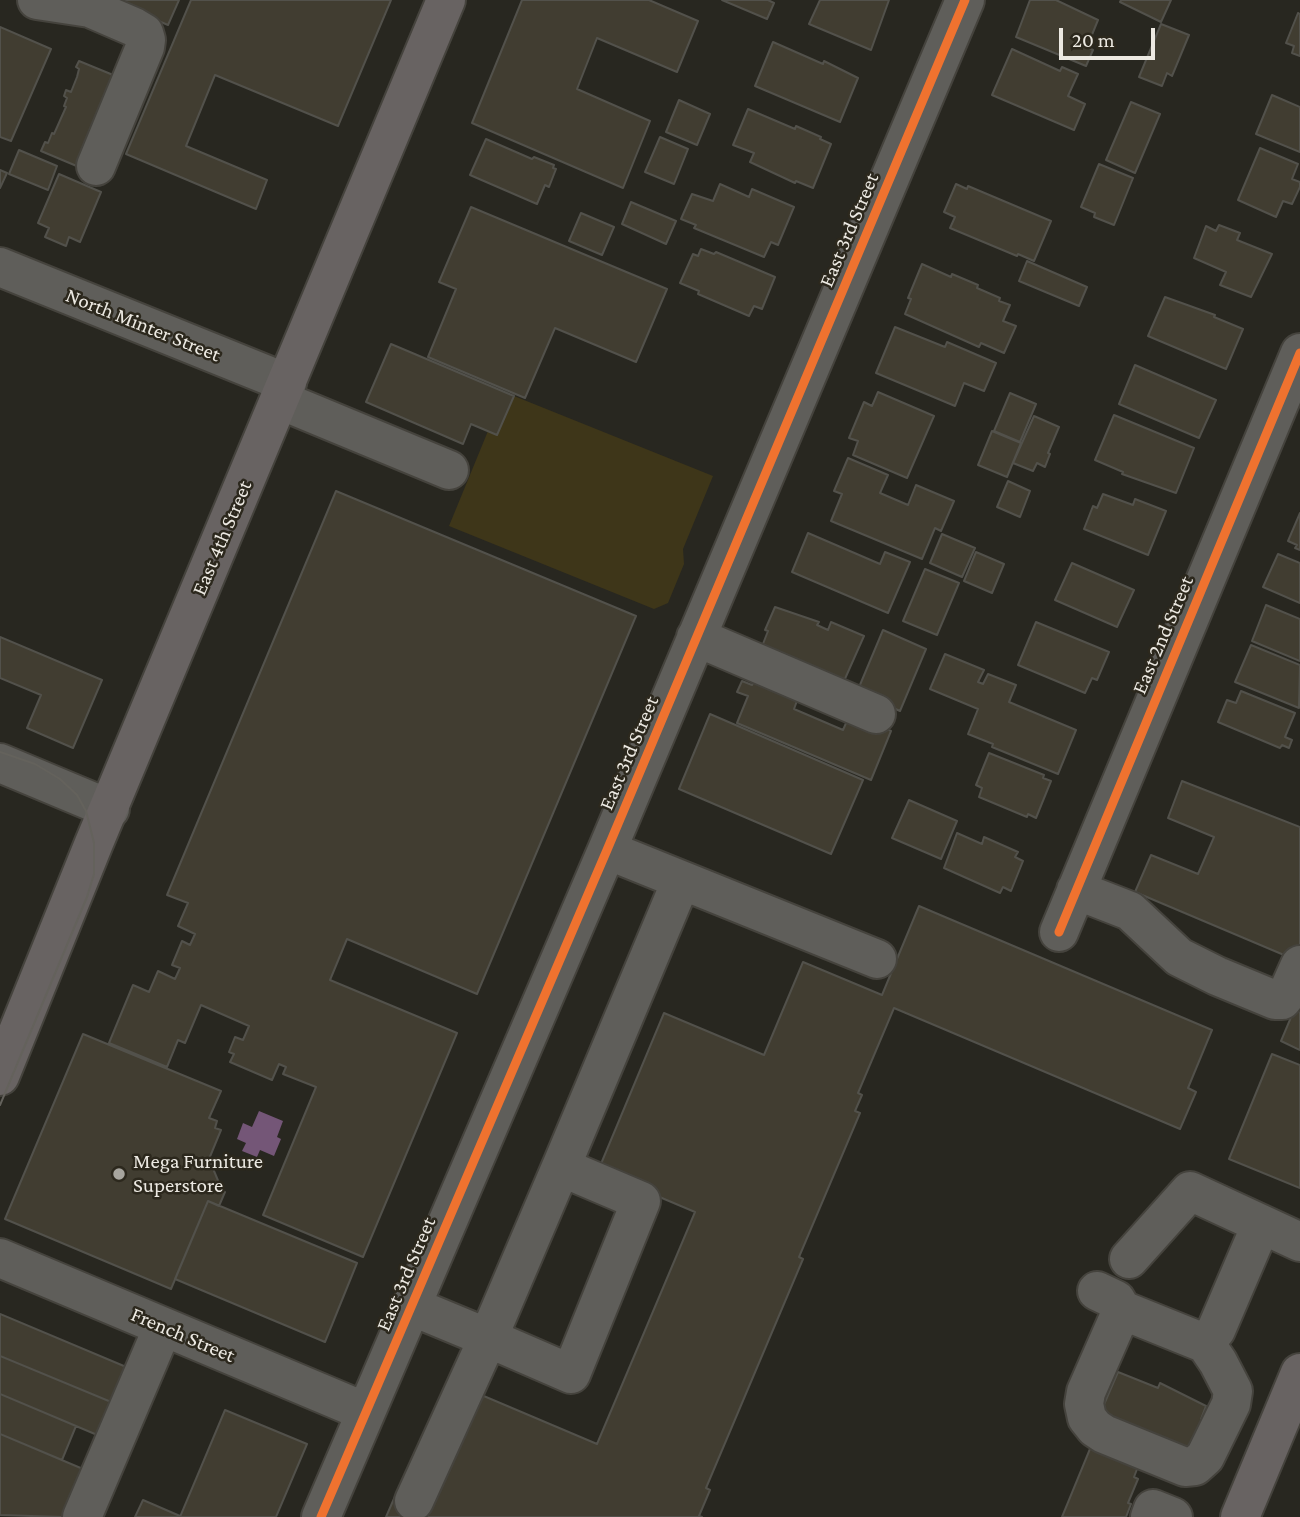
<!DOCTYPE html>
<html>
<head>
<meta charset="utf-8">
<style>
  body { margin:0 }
  #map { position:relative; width:1300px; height:1517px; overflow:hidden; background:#282720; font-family:"Crimson Pro",serif }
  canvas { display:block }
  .scale { position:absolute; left:1059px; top:28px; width:96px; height:32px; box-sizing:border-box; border:4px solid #ece9e2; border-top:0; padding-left:9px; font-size:21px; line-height:24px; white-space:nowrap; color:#ece9e2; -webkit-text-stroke:5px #2c281d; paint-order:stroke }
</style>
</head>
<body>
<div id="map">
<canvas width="1300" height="1517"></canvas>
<div class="scale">20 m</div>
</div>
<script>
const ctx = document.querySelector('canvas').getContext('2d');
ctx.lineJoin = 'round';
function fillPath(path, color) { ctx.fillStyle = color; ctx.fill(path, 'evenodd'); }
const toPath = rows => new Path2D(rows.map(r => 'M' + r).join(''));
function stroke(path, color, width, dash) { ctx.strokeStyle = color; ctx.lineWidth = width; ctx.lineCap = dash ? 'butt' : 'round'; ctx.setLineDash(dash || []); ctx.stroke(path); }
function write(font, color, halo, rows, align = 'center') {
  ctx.font = font + ' "Crimson Pro",serif'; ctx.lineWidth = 5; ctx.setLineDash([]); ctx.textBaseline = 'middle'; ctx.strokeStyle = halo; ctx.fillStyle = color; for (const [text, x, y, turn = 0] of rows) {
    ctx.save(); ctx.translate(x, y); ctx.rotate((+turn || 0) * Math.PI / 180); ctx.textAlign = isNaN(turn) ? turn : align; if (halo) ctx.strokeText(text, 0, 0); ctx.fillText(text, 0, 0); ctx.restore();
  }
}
fillPath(toPath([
  [514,396,713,476,683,549,684,564,668,603,654,609,449,526,488,431,497,435]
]), '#3e3619');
fillPath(toPath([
  [259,1111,283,1121,277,1137,281,1139,274,1156,260,1150,257,1157,242,1151,246,1143,237,1139,243,1123,252,1127]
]), '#745677');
const building = toPath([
  [109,0,179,0,168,25,109,0],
  [191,0,391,0,338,126,215,75,186,146,267,180,256,209,126,154,191,0],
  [522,0,649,0,698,21,677,72,597,38,577,89,650,121,623,188,472,123,522,0],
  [722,0,768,0,774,3,767,19,722,0],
  [820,0,889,0,871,50,809,24,820,0],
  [1030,0,1056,0,1098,20,1087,47,1093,50,1086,66,1016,37,1030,0],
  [1121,0,1171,0,1161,22,1120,2,1121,0],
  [1298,13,1300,14,1300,56,1292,53,1294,46,1286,43,1298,13],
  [1161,24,1189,35,1172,76,1167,73,1162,86,1139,77,1161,24],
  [0,27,51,49,11,141,0,137,0,27],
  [773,42,823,64,824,61,858,78,840,122,755,86,773,42],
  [1012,49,1060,71,1062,67,1078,74,1068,96,1085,104,1074,130,992,95,1012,49],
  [79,61,118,77,79,167,41,151,45,142,48,143,52,133,54,134,66,107,64,106,67,98,64,96,66,90,71,92,77,77,79,69,76,67,79,61],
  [1272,95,1300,107,1300,152,1256,134,1272,95],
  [679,100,710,114,697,145,666,132,679,100],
  [1131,102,1160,114,1135,173,1106,160,1131,102],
  [748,109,795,129,796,126,821,137,820,139,831,144,813,188,796,181,795,183,750,162,754,153,733,145,748,109],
  [660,137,688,149,674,184,645,172,660,137],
  [486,139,532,159,534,157,554,165,553,168,556,169,549,187,545,185,537,204,470,175,486,139],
  [1260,148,1298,164,1292,179,1300,182,1300,187,1292,204,1283,201,1276,217,1238,200,1260,148],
  [19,150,57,166,48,190,9,174,19,150],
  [1099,164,1133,178,1114,225,1094,217,1095,213,1081,207,1099,164],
  [0,170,7,173,0,188,0,170],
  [59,174,101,192,80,242,69,237,66,246,45,237,49,228,38,223,59,174],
  [720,184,749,197,752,189,794,207,778,245,771,242,764,257,694,228,696,225,681,219,692,194,713,201,720,184],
  [956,184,967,189,968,186,1051,221,1034,261,1018,254,1017,256,950,228,955,217,944,212,956,184],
  [631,202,676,221,666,244,622,224,631,202],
  [471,207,667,289,636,362,555,328,525,398,428,357,456,289,439,282,471,207],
  [581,213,614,227,602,255,569,241,581,213],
  [1219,225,1240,233,1237,240,1272,254,1251,297,1220,285,1226,272,1194,258,1206,226,1216,231,1219,225],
  [701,249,714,254,716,252,775,277,762,309,754,306,749,316,698,294,699,291,680,283,693,254,698,256,701,249],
  [1027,261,1087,287,1079,306,1019,281,1027,261],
  [922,264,951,277,952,274,978,285,977,288,1000,298,999,301,1010,305,1003,321,1016,326,1004,353,981,343,979,347,905,314,911,299,908,298,922,264],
  [1165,297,1215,315,1214,317,1243,329,1226,369,1148,336,1165,297],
  [895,327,945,347,947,342,996,363,984,391,964,383,955,406,876,373,895,327],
  [391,344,514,396,497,435,471,424,463,444,366,402,391,344],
  [1135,365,1216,400,1199,438,1119,404,1135,365],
  [878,392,934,416,907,478,853,455,858,441,849,438,864,402,872,406,878,392],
  [1010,393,1036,404,1020,442,994,431,1010,393],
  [1114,415,1194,448,1176,493,1122,474,1123,472,1095,460,1114,415],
  [1034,416,1059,427,1048,453,1050,454,1045,467,1037,463,1033,471,1013,463,1034,416],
  [992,431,1021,443,1007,477,978,465,992,431],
  [848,458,888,475,880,493,908,505,916,485,954,501,941,531,935,528,922,559,831,521,842,494,834,491,848,458],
  [1008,481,1030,491,1020,517,997,507,1008,481],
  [336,491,636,616,477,994,347,939,330,980,457,1033,363,1257,263,1215,316,1087,283,1074,286,1067,279,1064,272,1080,230,1062,234,1054,229,1052,235,1037,243,1040,249,1026,201,1005,185,1043,178,1040,167,1067,109,1043,133,985,149,992,158,971,175,979,180,968,172,965,182,941,190,945,195,934,178,926,188,903,167,895,336,491],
  [1103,494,1133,505,1135,499,1166,511,1148,555,1084,529,1093,506,1097,508,1103,494],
  [1300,513,1300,550,1295,548,1297,545,1288,541,1300,513],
  [808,533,880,564,885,552,910,562,888,613,792,572,808,533],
  [942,534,975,548,962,577,930,563,942,534],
  [976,552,1004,564,992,593,964,581,976,552],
  [1278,554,1300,563,1300,603,1263,587,1278,554],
  [1072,563,1134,590,1117,627,1055,600,1072,563],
  [925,569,959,583,937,635,903,621,925,569],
  [1266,605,1300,619,1300,661,1252,641,1266,605],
  [775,607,819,622,817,625,828,630,831,622,864,636,844,681,761,649,768,631,765,630,775,607],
  [1036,622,1109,652,1097,680,1092,678,1085,693,1018,665,1036,622],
  [883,630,926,649,900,711,857,692,883,630],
  [0,637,102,680,73,748,27,728,41,695,0,678,0,637],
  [1251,645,1300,665,1299,708,1235,682,1251,645],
  [945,654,984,670,978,682,983,684,988,674,1016,685,1009,702,1076,730,1058,774,992,747,993,744,968,734,978,709,930,689,945,654],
  [758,672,801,690,794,709,843,730,850,714,891,731,871,780,737,723,748,696,737,692,742,681,752,685,758,672],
  [1241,691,1295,713,1285,737,1292,740,1289,748,1282,745,1280,748,1218,722,1227,700,1236,703,1241,691],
  [710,714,863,780,831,854,679,789,710,714],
  [989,753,1044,775,1043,778,1051,781,1036,818,1028,814,1027,817,979,797,982,788,976,785,989,753],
  [1182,781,1300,827,1300,955,1284,955,1135,892,1151,855,1198,874,1214,837,1168,818,1182,781],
  [909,800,957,821,941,859,892,838,909,800],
  [957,833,982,844,984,837,1018,852,1015,857,1023,861,1011,891,1003,887,1000,893,944,868,957,833],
  [919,906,1212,1030,1188,1088,1196,1092,1180,1129,894,1008,858,1093,862,1095,855,1111,860,1113,799,1257,803,1259,706,1488,710,1490,699,1516,702,1517,386,1517,396,1494,430,1508,479,1394,597,1444,695,1212,598,1171,664,1013,764,1055,803,962,882,995,919,906],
  [1300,996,1300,1050,1281,1041,1300,996],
  [83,1034,221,1091,209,1118,217,1121,215,1128,221,1130,209,1159,222,1190,225,1192,219,1206,208,1201,171,1289,5,1219,83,1034],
  [1272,1054,1300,1065,1300,1188,1229,1159,1272,1054],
  [208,1201,357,1263,325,1342,175,1279,208,1201],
  [0,1314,131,1369,116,1404,0,1356,0,1314],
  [0,1356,116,1404,102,1437,0,1394,0,1356],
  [1118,1372,1158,1388,1160,1383,1206,1406,1201,1419,1204,1421,1186,1455,1099,1416,1118,1372],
  [0,1394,76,1426,62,1460,0,1434,0,1394],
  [225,1410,307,1444,276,1517,180,1517,225,1410],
  [0,1434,83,1469,63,1517,0,1515,0,1434],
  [1092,1444,1139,1464,1134,1477,1138,1479,1128,1503,1131,1504,1126,1517,1062,1517,1092,1444],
  [143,1500,180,1516,180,1517,135,1517,143,1500]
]);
fillPath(building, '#413d31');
stroke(building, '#52514b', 2);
const minor = toPath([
  [37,0,90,8,134,27,144,33,146,40,145,47,96,166],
  [0,267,287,383],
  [280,400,449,470],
  [696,637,876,714],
  [0,763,110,809],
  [607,850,877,959],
  [1076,890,1130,911,1179,957,1217,976,1275,1000,1282,1000,1287,994,1300,965],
  [1059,932,1300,353],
  [561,1167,681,881],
  [0,1258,366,1412],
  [1129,1259,1190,1191,1300,1242],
  [1097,1291,1116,1300,1122,1310,1199,1341,1209,1338,1216,1330,1261,1225],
  [411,1306,488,1338,571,1374,641,1201,561,1167,488,1338,414,1501],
  [1122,1310,1086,1392,1084,1404,1087,1418,1095,1428,1104,1434,1185,1467,1195,1466,1205,1457,1231,1404,1233,1391,1218,1362,1203,1340],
  [82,1517,163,1327],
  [321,1517,607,850,965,0],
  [1150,1517,1153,1509,1173,1517]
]);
const major = toPath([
  [0,1076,94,843,446,0],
  [1240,1517,1300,1373]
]);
stroke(minor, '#45433d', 42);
stroke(major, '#45433d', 42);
stroke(minor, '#5f5e5a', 38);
stroke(major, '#686362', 38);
stroke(toPath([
  [0,752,35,764,60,779,77,795,86,811,94,843,94,874,87,897,0,1105]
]), '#64625c', 2);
stroke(toPath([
  [1059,932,1300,353],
  [321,1517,607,850,965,0]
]), '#ef722f', 9);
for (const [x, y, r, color] of [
  [119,1174,7,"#a7a59e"]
]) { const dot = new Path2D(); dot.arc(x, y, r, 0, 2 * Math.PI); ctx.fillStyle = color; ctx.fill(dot); stroke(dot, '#2c281d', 2.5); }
write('21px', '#ece9e2', '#2c281d', [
  ["East 3rd Street",849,230,-67],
  ["North Minter Street",143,325,22],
  ["East 4th Street",222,538,-67],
  ["East 2nd Street",1163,635,-67],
  ["East 3rd Street",629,753,-67],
  ["East 3rd Street",406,1274,-67],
  ["French Street",183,1335,23]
]);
write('21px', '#ece9e2', '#2c281d', [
  ["Mega Furniture",133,1162],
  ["Superstore",133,1186]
], 'left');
</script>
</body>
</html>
